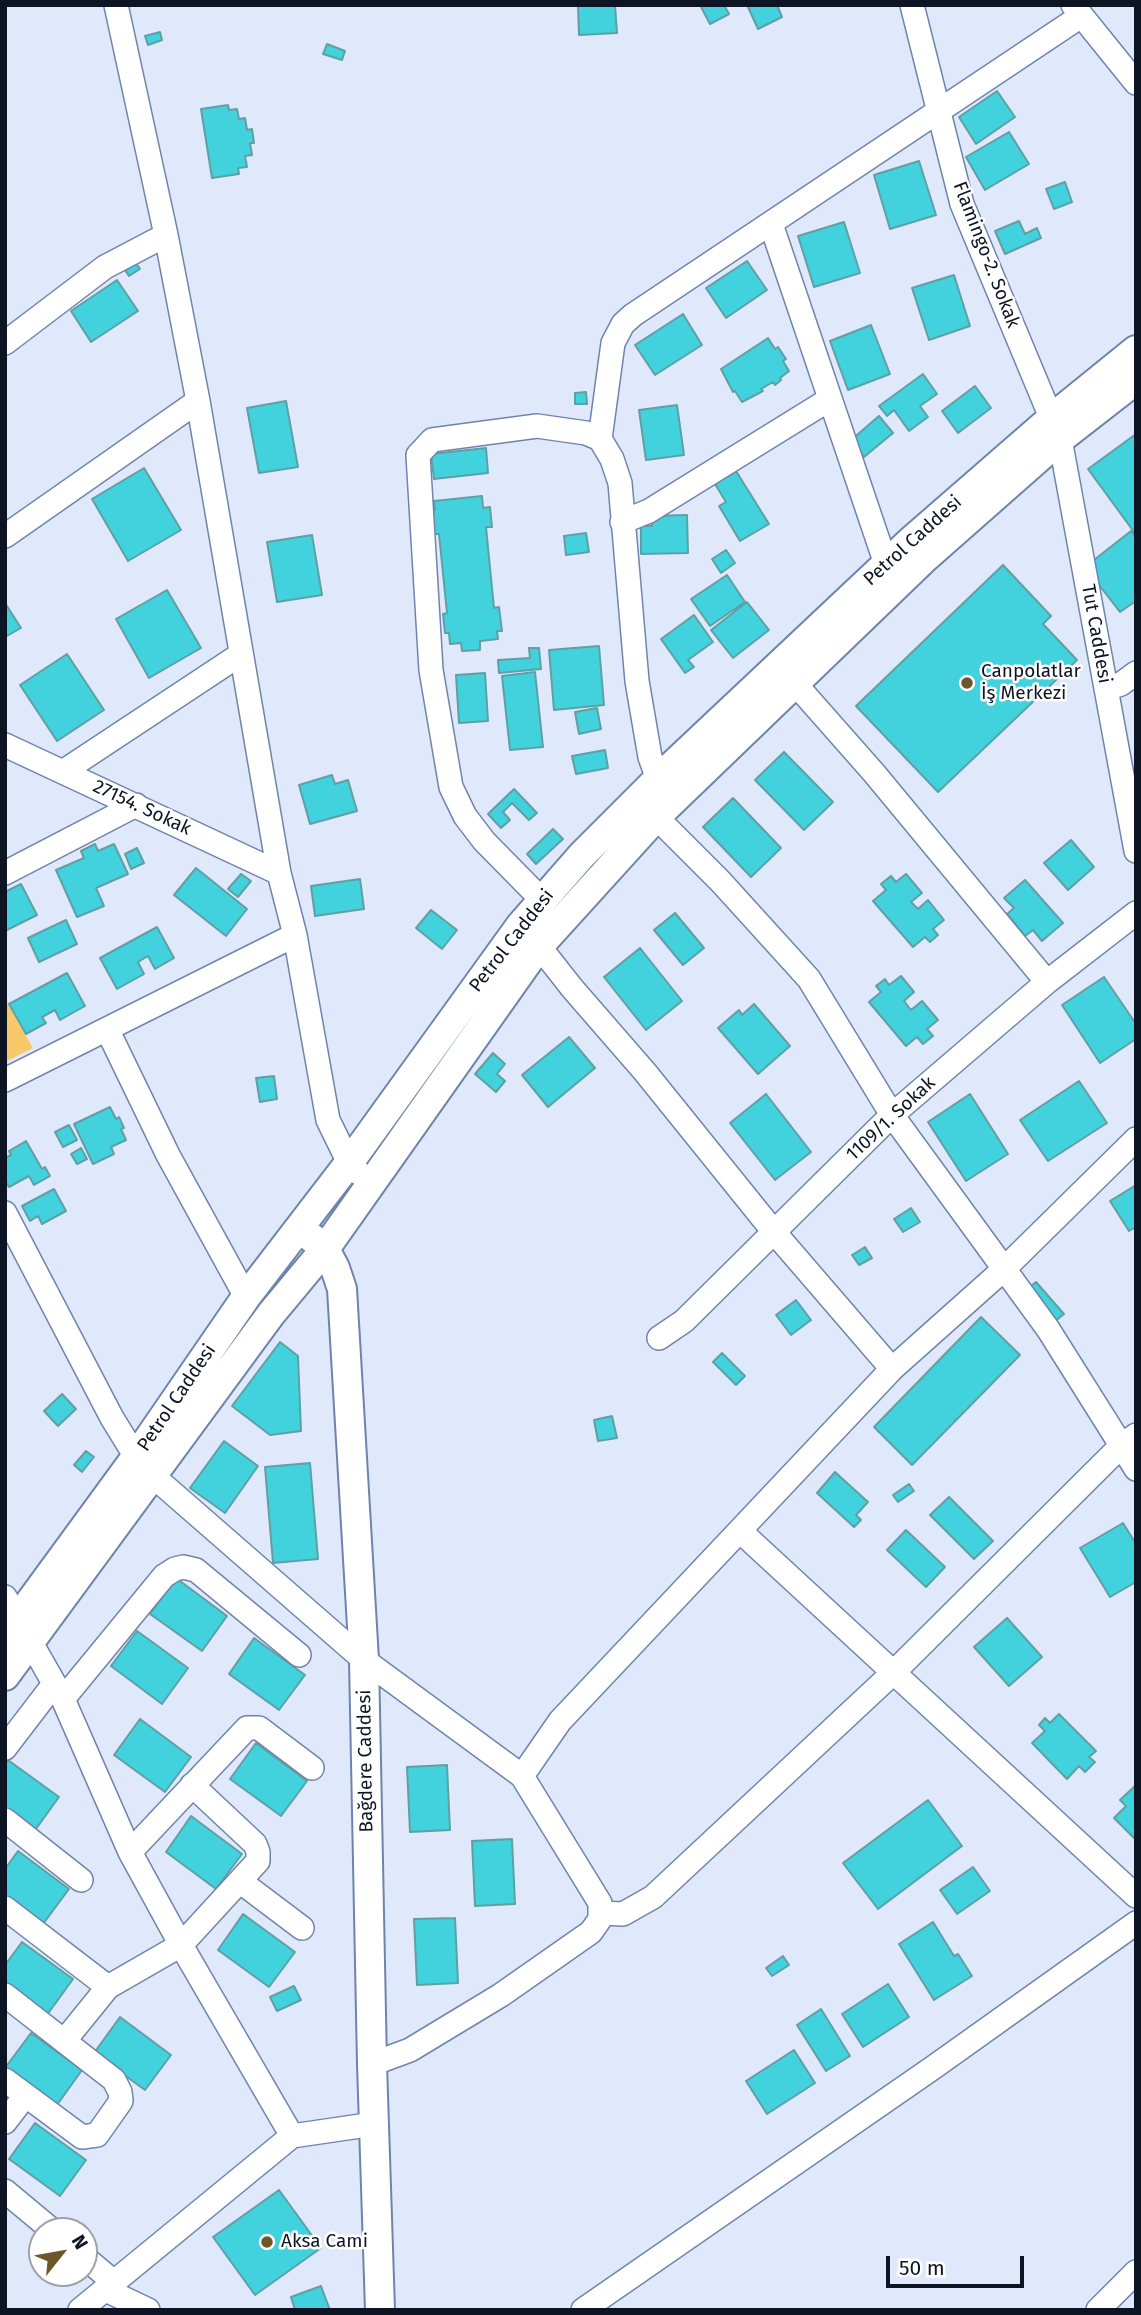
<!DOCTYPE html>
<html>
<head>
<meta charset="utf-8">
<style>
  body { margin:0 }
  #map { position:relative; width:1141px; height:2315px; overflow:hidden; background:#dfe9fb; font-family:"Fira Sans",sans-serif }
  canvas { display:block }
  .frame { position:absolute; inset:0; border:7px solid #0d1423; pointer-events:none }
  .north { position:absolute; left:28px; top:2217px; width:70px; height:70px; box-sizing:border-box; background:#fff; border:2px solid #9ea1a7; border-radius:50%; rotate:59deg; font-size:19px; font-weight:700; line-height:28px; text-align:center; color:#0d1423 }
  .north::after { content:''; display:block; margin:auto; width:24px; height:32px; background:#6e5727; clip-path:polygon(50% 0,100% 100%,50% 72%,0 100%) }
  .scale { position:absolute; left:886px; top:2256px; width:138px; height:32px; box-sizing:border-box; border:4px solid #0d1423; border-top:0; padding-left:9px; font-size:21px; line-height:24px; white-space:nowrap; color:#0d1423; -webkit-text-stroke:5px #fff; paint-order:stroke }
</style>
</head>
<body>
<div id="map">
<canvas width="1141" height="2315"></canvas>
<div class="frame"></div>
<div class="north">N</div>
<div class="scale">50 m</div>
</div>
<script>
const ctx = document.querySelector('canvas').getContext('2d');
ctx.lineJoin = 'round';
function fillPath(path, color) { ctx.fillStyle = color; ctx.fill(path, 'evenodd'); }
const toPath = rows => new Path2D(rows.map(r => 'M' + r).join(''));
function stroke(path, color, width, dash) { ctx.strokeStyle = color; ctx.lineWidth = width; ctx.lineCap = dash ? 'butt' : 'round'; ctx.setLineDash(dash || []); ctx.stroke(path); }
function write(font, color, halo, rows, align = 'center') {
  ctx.font = font + ' "Fira Sans",sans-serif'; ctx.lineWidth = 5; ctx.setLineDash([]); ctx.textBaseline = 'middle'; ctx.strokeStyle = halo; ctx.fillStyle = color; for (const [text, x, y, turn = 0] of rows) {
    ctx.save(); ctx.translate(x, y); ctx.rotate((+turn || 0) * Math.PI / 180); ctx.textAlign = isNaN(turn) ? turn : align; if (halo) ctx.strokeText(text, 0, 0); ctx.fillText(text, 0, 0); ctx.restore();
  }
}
fillPath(toPath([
  [5,999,33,1048,5,1062]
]), '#f8c96a');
const building = toPath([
  [578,5,615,5,617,33,579,35,578,5],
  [700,5,724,5,729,14,710,24,700,5],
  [753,5,777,5,782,17,758,29,748,7,753,5],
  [160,32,162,40,148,45,145,36,160,32],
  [327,44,345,51,342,60,323,54,327,44],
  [997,91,1015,117,976,144,959,117,997,91],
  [228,105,229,110,237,109,239,119,245,118,247,130,252,129,254,143,250,143,252,155,245,156,247,167,238,168,239,174,212,178,201,109,228,105],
  [1009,132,1029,164,985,190,966,157,1009,132],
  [919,161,936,215,890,229,874,175,919,161],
  [1065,182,1072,202,1054,209,1046,189,1065,182],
  [1019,221,1025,234,1037,228,1041,238,1005,254,995,231,1019,221],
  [844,222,860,273,814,287,798,236,844,222],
  [134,260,140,269,129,276,123,267,134,260],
  [747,261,767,290,726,318,706,288,747,261],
  [954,275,970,326,929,340,912,288,954,275],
  [117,280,138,311,91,342,71,311,117,280],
  [683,314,702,345,655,375,635,345,683,314],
  [871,325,890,374,848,390,830,341,871,325],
  [768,338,775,349,778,347,786,359,783,361,789,371,780,378,781,380,775,385,773,382,761,389,763,391,742,402,735,391,733,392,721,369,768,338],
  [923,374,937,394,920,406,928,417,909,431,894,410,887,416,879,406,923,374],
  [975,386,991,408,958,433,942,411,975,386],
  [586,392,587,404,575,404,575,393,586,392],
  [286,401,298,467,259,473,247,408,286,401],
  [677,405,684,455,646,460,639,410,677,405],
  [879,416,893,433,864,457,850,441,879,416],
  [1136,434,1136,530,1134,532,1088,469,1136,434],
  [486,448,488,473,434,479,431,454,486,448],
  [144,468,181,530,128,561,92,499,144,468],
  [736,471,769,524,740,541,719,506,726,502,715,484,736,471],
  [482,496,483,508,490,507,492,527,486,527,494,608,499,607,502,631,497,631,498,639,480,641,480,650,462,651,461,643,450,644,449,633,445,633,443,614,447,613,439,534,434,534,431,510,435,510,434,501,482,496],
  [687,515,688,553,641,554,641,526,652,526,652,516,687,515],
  [1131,531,1136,537,1136,601,1120,612,1085,567,1131,531],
  [586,533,589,552,566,555,564,536,586,533],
  [312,535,322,595,277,602,267,542,312,535],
  [726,550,735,563,721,573,712,559,726,550],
  [1003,565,1051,616,1043,624,1077,660,938,792,856,706,1003,565],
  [727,575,745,602,710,626,691,599,727,575],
  [167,590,201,648,149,678,116,619,167,590],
  [747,602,769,630,733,658,711,630,747,602],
  [5,603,21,628,5,637,5,603],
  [694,615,713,642,688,660,694,667,685,673,661,639,694,615],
  [599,646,604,705,554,710,549,650,599,646],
  [529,648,539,648,541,669,499,673,498,660,530,658,529,648],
  [67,654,104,710,57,741,20,685,67,654],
  [535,672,543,747,510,750,502,676,535,672],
  [485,673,488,721,459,723,456,675,485,673],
  [597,708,601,729,579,734,575,712,597,708],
  [605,750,608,768,576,774,572,756,605,750],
  [784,752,833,802,804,830,755,780,784,752],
  [332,775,335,784,348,780,357,811,310,824,299,785,332,775],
  [514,789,537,813,529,820,512,803,503,812,510,820,501,828,488,814,514,789],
  [733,798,781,848,751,877,703,827,733,798],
  [553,829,563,839,536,864,527,854,553,829],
  [1071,840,1094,867,1068,890,1044,863,1071,840],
  [95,844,98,851,114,844,128,874,96,888,104,906,77,917,56,870,84,858,81,851,95,844],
  [137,848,144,863,131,869,125,854,137,848],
  [196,868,247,909,226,936,174,895,196,868],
  [241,874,251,881,238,897,228,889,241,874],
  [906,874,922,893,911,902,918,909,928,900,944,920,933,929,938,935,930,942,925,937,913,947,873,901,886,890,881,884,891,876,896,882,906,874],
  [360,879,364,909,315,916,311,886,360,879],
  [1025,880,1063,923,1042,941,1033,930,1025,936,1007,914,1014,908,1004,898,1025,880],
  [21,884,37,915,5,931,5,892,21,884],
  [431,910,457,930,442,949,416,928,431,910],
  [675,913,704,948,683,965,654,930,675,913],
  [66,920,77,944,39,962,28,938,66,920],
  [157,927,174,958,155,969,148,956,138,962,144,974,117,989,100,958,157,927],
  [640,948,682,1001,646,1030,604,977,640,948],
  [67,973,85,1006,60,1020,55,1010,42,1017,46,1023,26,1034,9,1004,67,973],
  [901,976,914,992,904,1001,911,1010,922,1001,938,1020,927,1029,933,1036,923,1044,917,1037,906,1046,869,1002,881,992,876,986,885,979,889,985,901,976],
  [1104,977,1136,1024,1136,1039,1100,1063,1062,1005,1104,977],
  [754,1004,790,1046,758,1074,718,1028,739,1010,742,1015,754,1004],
  [569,1037,595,1068,548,1107,522,1075,569,1037],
  [493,1053,505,1064,497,1074,505,1081,496,1092,475,1074,493,1053],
  [274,1076,277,1099,260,1102,256,1078,274,1076],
  [1079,1081,1107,1123,1048,1161,1020,1120,1079,1081],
  [766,1094,811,1152,775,1180,730,1123,766,1094],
  [970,1094,1008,1154,966,1181,928,1122,970,1094],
  [110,1107,116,1119,119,1117,124,1128,121,1129,126,1140,111,1147,114,1154,93,1164,74,1124,110,1107],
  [69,1125,77,1140,63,1147,55,1132,69,1125],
  [26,1141,42,1169,45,1167,50,1176,34,1185,29,1176,9,1187,5,1181,5,1158,11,1155,9,1151,26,1141],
  [81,1148,87,1159,77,1164,71,1154,81,1148],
  [1136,1185,1136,1227,1129,1231,1110,1201,1136,1185],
  [54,1189,66,1211,42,1224,38,1216,30,1221,22,1206,54,1189],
  [911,1208,920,1222,903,1232,894,1219,911,1208],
  [865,1247,872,1258,859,1265,852,1255,865,1247],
  [1036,1282,1064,1314,1053,1323,1026,1290,1036,1282],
  [796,1300,811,1320,791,1335,776,1315,796,1300],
  [981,1317,1020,1355,912,1465,874,1427,981,1317],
  [280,1342,298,1356,301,1431,270,1435,232,1406,280,1342],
  [722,1353,745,1376,736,1385,713,1362,722,1353],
  [62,1394,76,1409,58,1426,44,1411,62,1394],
  [612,1416,617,1438,598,1441,594,1420,612,1416],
  [224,1441,258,1466,225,1513,190,1488,224,1441],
  [86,1451,94,1457,82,1472,74,1465,86,1451],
  [310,1463,318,1559,273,1563,265,1467,310,1463],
  [835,1472,868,1502,856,1515,861,1520,854,1527,817,1493,835,1472],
  [909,1484,914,1491,898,1502,893,1495,909,1484],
  [949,1497,993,1541,974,1559,930,1515,949,1497],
  [1123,1523,1136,1544,1136,1582,1110,1597,1080,1548,1123,1523],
  [906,1530,945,1567,926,1587,887,1550,906,1530],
  [176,1578,227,1616,202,1651,150,1614,176,1578],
  [1007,1618,1042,1657,1009,1686,974,1647,1007,1618],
  [137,1631,188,1668,162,1704,111,1666,137,1631],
  [254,1638,305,1675,279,1710,229,1674,254,1638],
  [1059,1714,1096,1751,1089,1757,1095,1762,1085,1772,1079,1766,1067,1779,1032,1743,1045,1731,1039,1725,1045,1718,1050,1723,1059,1714],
  [140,1719,191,1757,165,1792,114,1755,140,1719],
  [256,1743,307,1781,281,1816,230,1779,256,1743],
  [8,1760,59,1797,33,1833,5,1812,5,1764,8,1760],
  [447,1765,450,1830,410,1832,407,1767,447,1765],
  [1136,1785,1136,1840,1114,1818,1126,1806,1120,1800,1136,1785],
  [928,1800,962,1846,878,1909,843,1863,928,1800],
  [191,1816,242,1854,216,1889,166,1852,191,1816],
  [512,1839,515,1904,475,1906,472,1841,512,1839],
  [18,1851,69,1889,43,1924,5,1896,5,1869,18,1851],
  [973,1867,990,1891,957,1914,940,1890,973,1867],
  [243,1914,295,1952,269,1987,218,1950,243,1914],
  [455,1918,458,1983,417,1985,414,1919,455,1918],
  [933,1922,954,1956,958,1954,972,1976,934,2000,899,1944,933,1922],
  [22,1942,73,1979,47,2015,5,1984,5,1965,22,1942],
  [783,1956,789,1965,772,1976,766,1968,783,1956],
  [888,1984,909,2017,863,2047,842,2014,888,1984],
  [294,1986,301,2000,277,2011,270,1997,294,1986],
  [821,2009,850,2056,826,2071,797,2025,821,2009],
  [120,2017,171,2055,145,2090,94,2053,120,2017],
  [31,2033,82,2070,57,2105,5,2068,31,2033],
  [794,2050,815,2083,767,2114,746,2081,794,2050],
  [35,2123,86,2160,60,2196,9,2159,35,2123],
  [279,2190,321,2248,255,2295,213,2237,279,2190],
  [321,2286,330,2310,295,2310,291,2297,321,2286]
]);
fillPath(building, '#41d2dd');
stroke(building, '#609fa4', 2);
const minor = toPath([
  [116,5,166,235,198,401,279,873,295,935,328,1120,349,1163,359,1173],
  [912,5,962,204,1060,439,1136,851],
  [1073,5,1136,83],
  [771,224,886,564],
  [5,343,105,267,166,235],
  [600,439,613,343,623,324,633,315,1081,16],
  [622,522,649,511,830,399],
  [5,536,198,401],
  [784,671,874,773,1047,982],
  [1106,689,1121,684,1136,673],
  [5,745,279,873],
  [64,771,241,654],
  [656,817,721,882,809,979,892,1115,1048,1329,1136,1469],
  [5,873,136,805],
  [542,900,484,841,465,816,451,787,431,670,418,455,432,440,537,426,586,433,600,439,612,459,620,483,637,681,650,757,658,779],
  [539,946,572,988,645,1072,774,1232,892,1369],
  [107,1029,168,1155,246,1297],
  [5,1080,295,935],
  [5,1213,112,1418,136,1457,153,1476,364,1660,522,1776,600,1903,600,1919,591,1932,501,1995,410,2050,372,2064],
  [659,1338,684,1321,892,1115,1047,982,1136,913],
  [740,1531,1136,1896],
  [5,1597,63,1699,130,1852,181,1945,292,2136,374,2124],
  [63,1699,164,1576,175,1569,183,1567,196,1570,299,1655],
  [5,1748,54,1684],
  [522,1776,560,1721,892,1369,1003,1270,1136,1139],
  [5,1820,81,1880],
  [130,1852,247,1728,259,1728,312,1768],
  [241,1882,302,1928],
  [5,1908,108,1987],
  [601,1913,623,1914,653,1897,894,1672,1121,1446,1136,1435],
  [5,1995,114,2080,120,2092,121,2101,97,2135,82,2137,5,2080],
  [65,2040,108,1987,181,1945,258,1861,258,1852,255,1844,192,1785],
  [5,2122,25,2096],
  [5,2191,53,2231],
  [84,2257,115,2283],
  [106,2290,148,2310],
  [80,2310,292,2136],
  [583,2310,934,2067,1136,1923],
  [1098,2310,1136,2272]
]);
const major = toPath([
  [312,1238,325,1249,335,1268,342,1289,364,1660,372,2064,380,2310],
  [5,1636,136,1457,246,1297,349,1163,520,926,582,855,658,779,913,539,1052,418,1136,350],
  [5,1676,271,1314,325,1249,539,946,656,817,925,558,1060,439,1136,380]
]);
stroke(minor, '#6f84ac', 26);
stroke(major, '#6f84ac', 32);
stroke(minor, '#fff', 23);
stroke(major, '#fff', 28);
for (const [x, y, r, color] of [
  [967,683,7,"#6e5727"],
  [267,2242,7,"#6e5727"]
]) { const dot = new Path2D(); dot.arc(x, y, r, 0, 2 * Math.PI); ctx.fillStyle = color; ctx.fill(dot); stroke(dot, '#fff', 2.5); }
write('19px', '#0d1423', '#fff', [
  ["Flamingo-2. Sokak",986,255,69],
  ["Petrol Caddesi",913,541,-42],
  ["Tut Caddesi",1096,634,80],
  ["27154. Sokak",142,808,25],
  ["Petrol Caddesi",512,941,-52],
  ["1109/1. Sokak",891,1119,-43],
  ["Petrol Caddesi",177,1398,-56],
  ["Bağdere Caddesi",366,1761,-91]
]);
write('19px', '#0d1423', '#fff', [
  ["Canpolatlar",981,672],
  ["İş Merkezi",981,694],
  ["Aksa Cami",281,2242]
], 'left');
</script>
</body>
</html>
